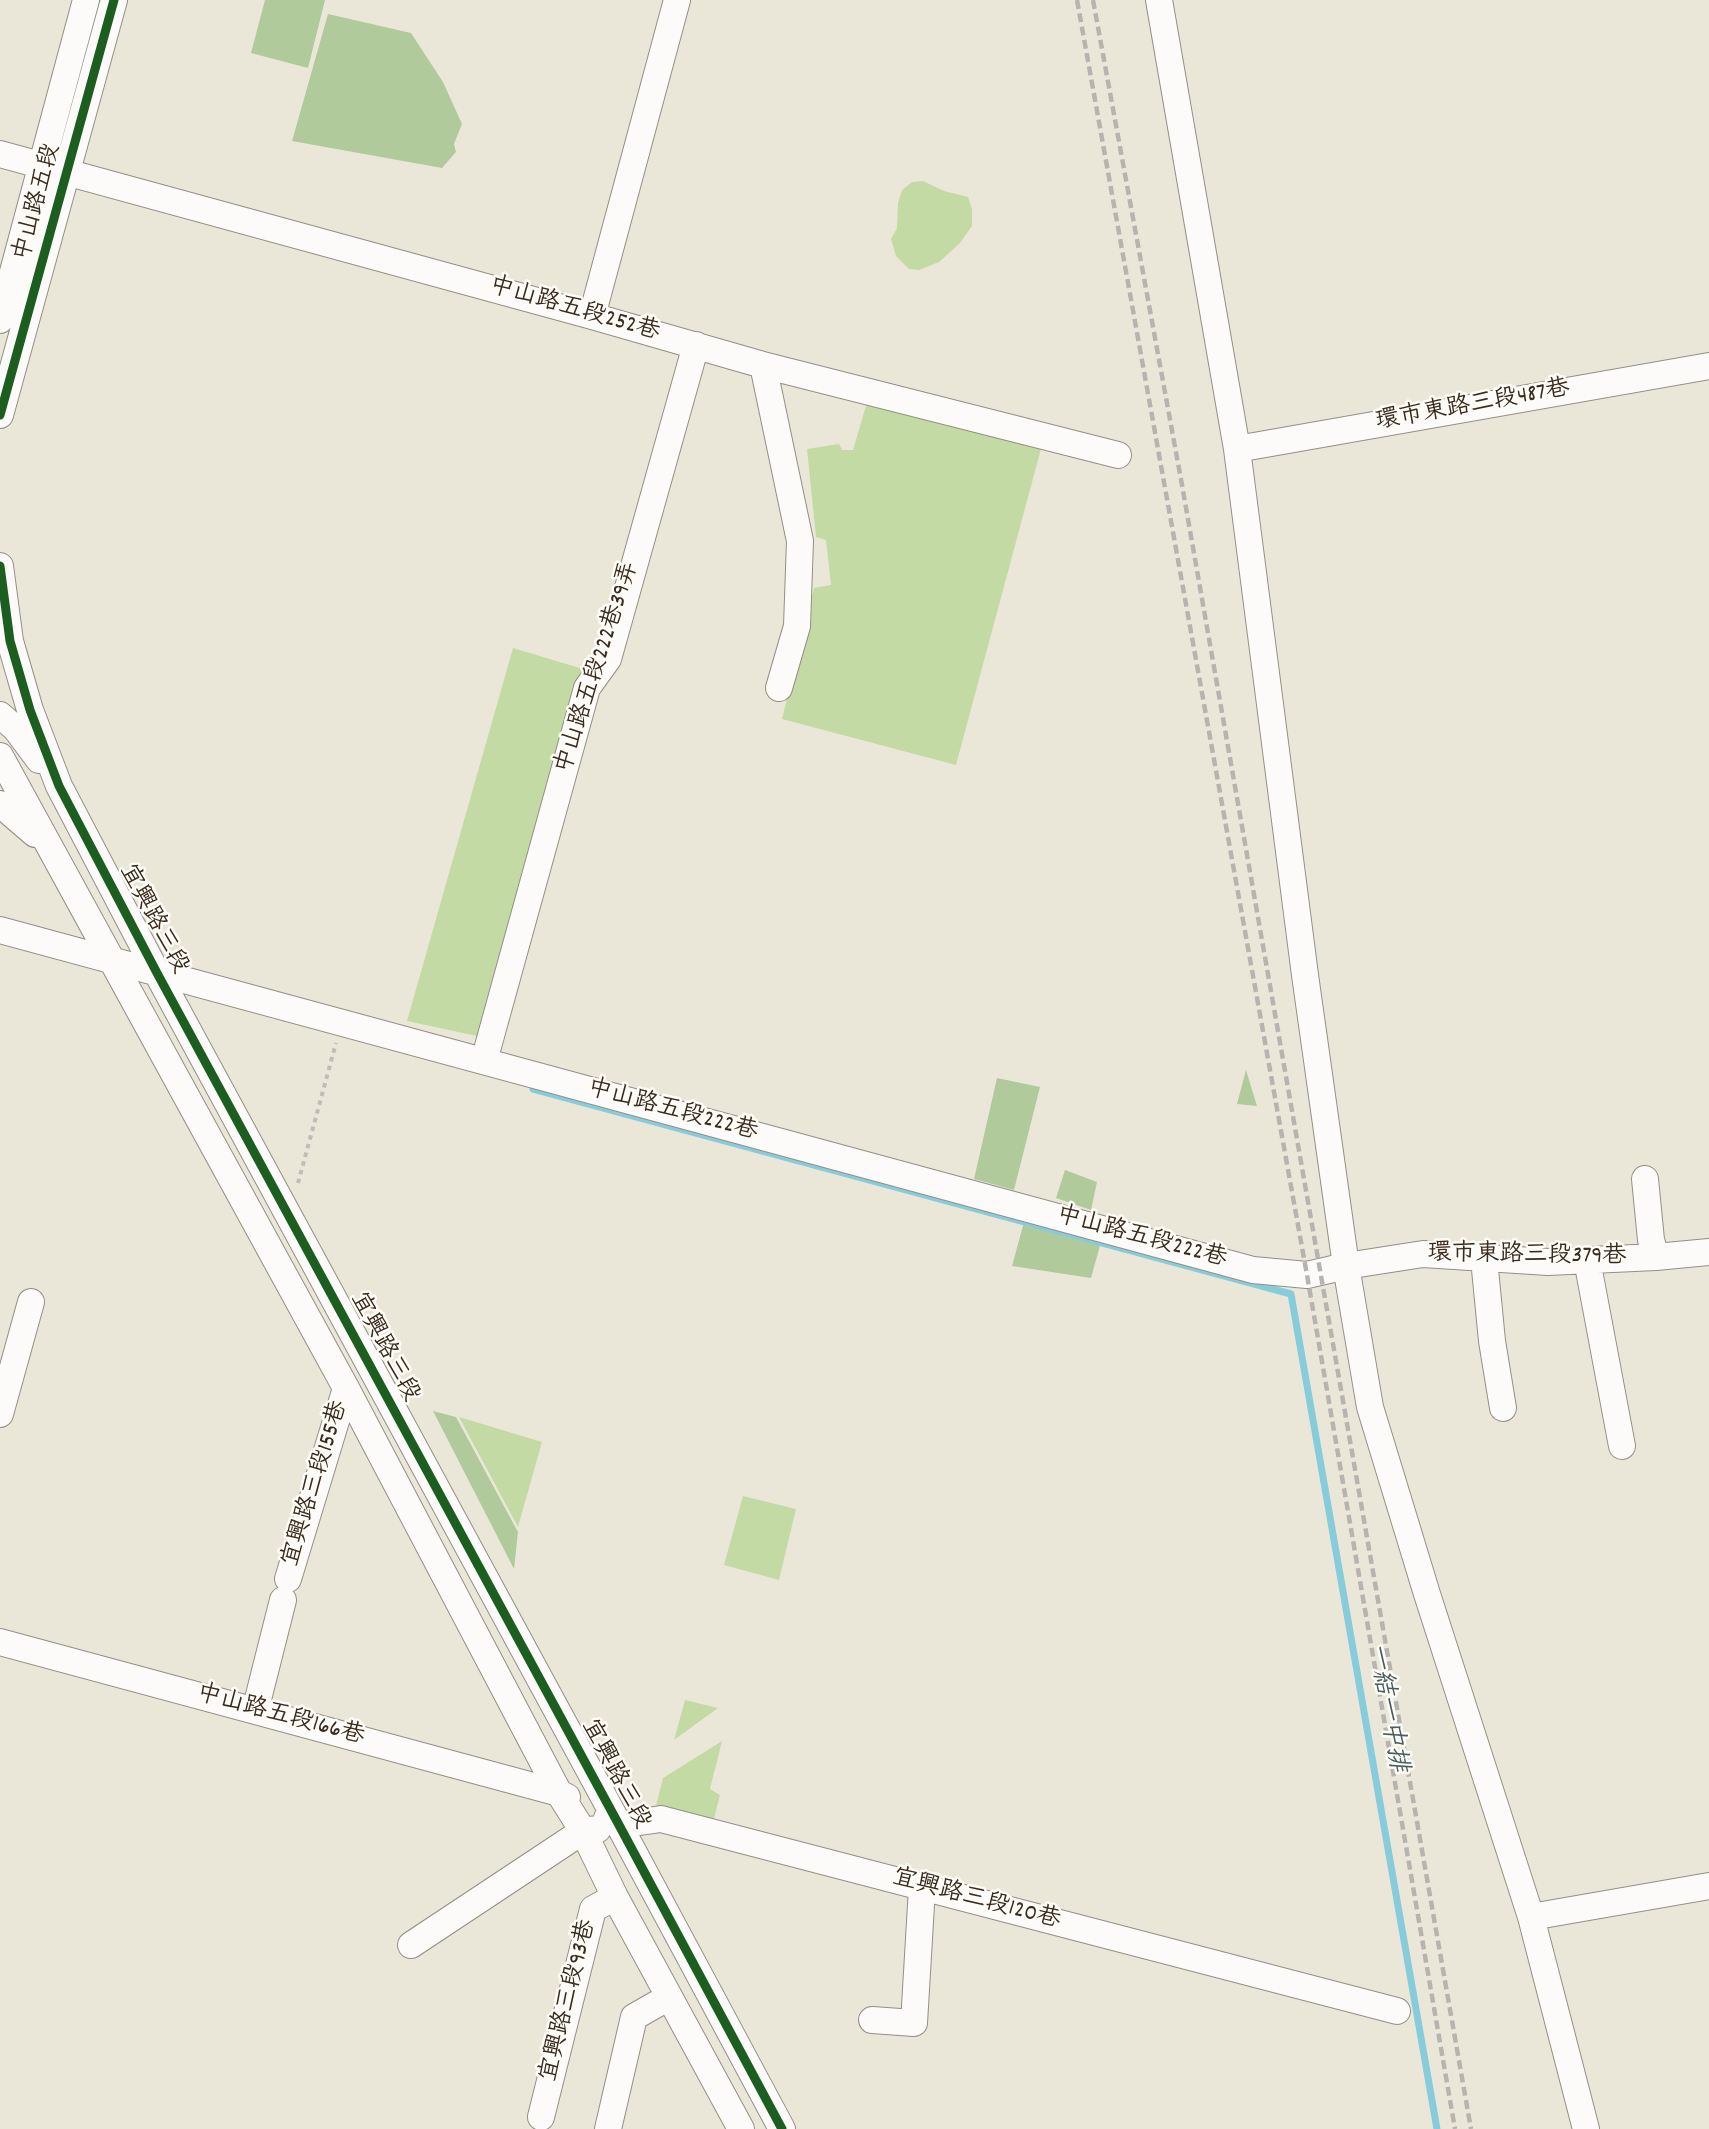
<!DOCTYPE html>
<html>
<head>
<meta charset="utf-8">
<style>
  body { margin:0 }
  canvas { display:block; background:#eae7d9 }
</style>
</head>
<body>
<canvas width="1709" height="2129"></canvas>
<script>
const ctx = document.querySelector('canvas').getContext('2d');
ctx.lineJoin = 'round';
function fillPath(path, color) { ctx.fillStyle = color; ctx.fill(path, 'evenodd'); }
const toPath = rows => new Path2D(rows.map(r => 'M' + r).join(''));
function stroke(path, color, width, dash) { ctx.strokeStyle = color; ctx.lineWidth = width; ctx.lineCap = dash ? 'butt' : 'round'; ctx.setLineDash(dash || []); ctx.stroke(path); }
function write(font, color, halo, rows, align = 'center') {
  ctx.font = font + ' Dekko,"LXGW WenKai TC",sans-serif'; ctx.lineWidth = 5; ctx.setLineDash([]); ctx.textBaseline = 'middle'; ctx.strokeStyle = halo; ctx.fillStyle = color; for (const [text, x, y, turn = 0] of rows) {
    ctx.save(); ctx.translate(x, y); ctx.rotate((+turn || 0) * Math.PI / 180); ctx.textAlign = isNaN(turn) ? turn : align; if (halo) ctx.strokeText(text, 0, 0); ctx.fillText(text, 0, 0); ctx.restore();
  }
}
fillPath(toPath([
  [923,181,944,191,968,197,972,209,972,226,960,243,939,262,919,270,909,269,896,256,891,239,897,228,898,203,902,190,912,182],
  [868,399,1042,445,956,765,782,719,814,588,831,585,826,540,816,537,807,449,839,444,842,450,853,450],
  [513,648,583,669,477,1036,407,1021],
  [459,1417,542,1442,518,1527],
  [743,1496,796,1509,779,1580,724,1565],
  [685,1700,718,1708,674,1740],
  [722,1741,710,1789,720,1795,713,1823,656,1806,663,1778]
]), '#c4daa5');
fillPath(toPath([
  [265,0,325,0,308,68,251,53],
  [328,14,411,33,443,82,462,124,454,144,456,152,442,168,292,141],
  [1246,1070,1257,1106,1237,1104],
  [997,1078,1040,1087,1014,1190,974,1179],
  [1065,1170,1097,1182,1091,1210,1056,1198],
  [1024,1222,1101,1242,1091,1278,1012,1266],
  [433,1411,456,1417,518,1532,514,1569]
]), '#b1ca9c');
stroke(toPath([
  [533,1089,1291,1294,1437,2129]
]), '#87ccda', 7);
const minor = toPath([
  [1159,0,1237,449,1305,975,1346,1266,1370,1407,1427,1594,1531,1917,1586,2129],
  [0,154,592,316,763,365,800,541,797,626,779,688],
  [592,316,677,0],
  [0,320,86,0],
  [763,365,1118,455],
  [0,415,114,0],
  [1237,449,1709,366],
  [0,566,10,641,30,710,59,786,157,973,619,1825,782,2129],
  [0,715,16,729,39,760],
  [0,756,346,1388,559,1793,583,1831,615,1897,741,2129],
  [0,804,35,834],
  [0,930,1253,1270,1307,1275,1346,1266,1423,1254,1548,1262,1656,1257,1709,1252],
  [484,1061,587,688,608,659,696,345],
  [1645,1179,1651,1240,1656,1257],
  [1484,1259,1492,1341,1503,1408],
  [1587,1260,1622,1446],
  [0,1414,31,1302],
  [288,1579,346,1388],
  [0,1642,559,1793,567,1797],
  [255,1711,283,1600],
  [607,1818,619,1825,661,1819,1397,2011],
  [1531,1917,1709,1886],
  [411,1945,583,1831,598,1829],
  [872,2020,914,2023,922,1888],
  [541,2117,593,1909,615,1897],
  [608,2129,634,2017,669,1997]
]);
stroke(minor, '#948f86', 28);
stroke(toPath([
  [298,1183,336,1043]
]), '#bfbcba', 4, [4.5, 4.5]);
stroke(minor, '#fcfbf9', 26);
stroke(toPath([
  [1077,0,1307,1275,1455,2129],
  [1093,0,1182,485,1471,2129]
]), '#b6b4b0', 4.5, [9, 4.5]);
stroke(toPath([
  [0,415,114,0],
  [0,566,10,641,30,710,59,786,157,973,619,1825,782,2129]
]), '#1b5e20', 9);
write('24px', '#3b2a1e', '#fdfcf7', [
  ["中山路五段",39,203,-75],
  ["中山路五段252巷",574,311,16],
  ["環市東路三段487巷",1473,407,-10],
  ["中山路五段222巷39弄",599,668,-72],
  ["宜興路三段",152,920,62],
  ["中山路五段222巷",672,1112,15],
  ["中山路五段222巷",1141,1239,15],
  ["環市東路三段379巷",1527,1257,1],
  ["宜興路三段",383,1348,62],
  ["宜興路三段155巷",317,1484,-73],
  ["中山路五段166巷",280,1717,15],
  ["宜興路三段",614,1775,62],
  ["宜興路三段120巷",976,1901,15],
  ["宜興路三段93巷",570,2001,-76]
]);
write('italic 26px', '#475e60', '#fdfcf7', [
  ["一結一中排",1385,1708,80]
]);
</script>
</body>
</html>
